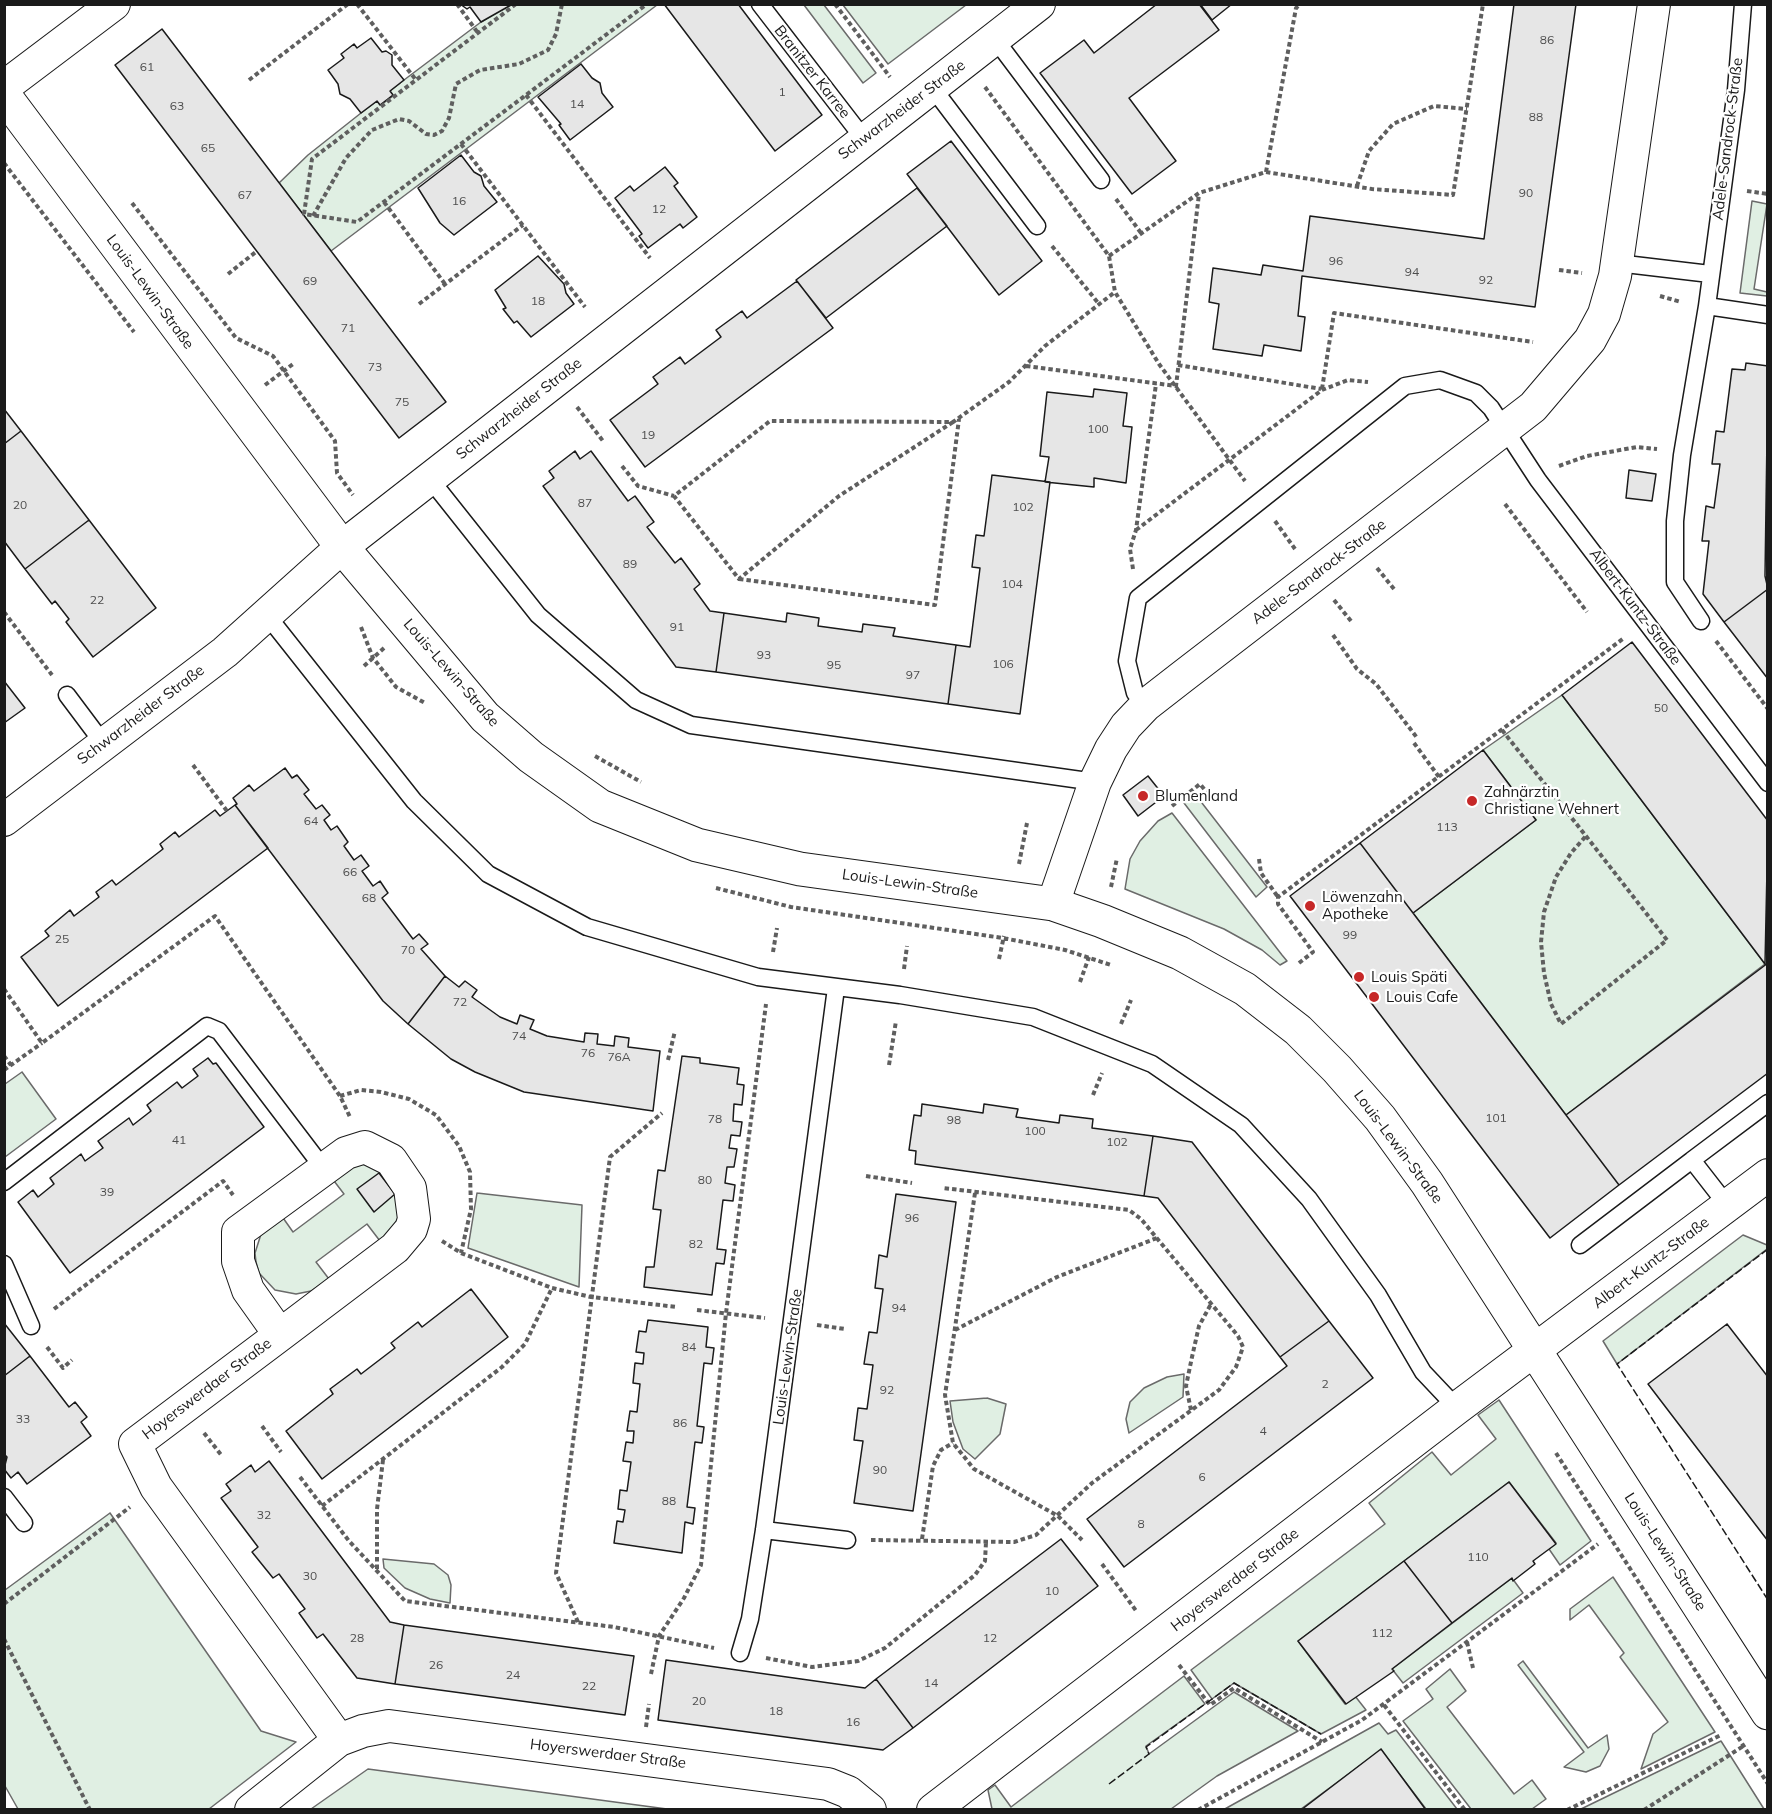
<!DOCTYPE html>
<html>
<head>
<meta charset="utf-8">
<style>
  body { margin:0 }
  #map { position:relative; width:1772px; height:1814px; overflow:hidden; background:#fff; font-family:Mulish,sans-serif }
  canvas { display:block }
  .frame { position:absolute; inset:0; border:6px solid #1a1a1a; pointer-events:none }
</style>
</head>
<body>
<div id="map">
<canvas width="1772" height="1814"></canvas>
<div class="frame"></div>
</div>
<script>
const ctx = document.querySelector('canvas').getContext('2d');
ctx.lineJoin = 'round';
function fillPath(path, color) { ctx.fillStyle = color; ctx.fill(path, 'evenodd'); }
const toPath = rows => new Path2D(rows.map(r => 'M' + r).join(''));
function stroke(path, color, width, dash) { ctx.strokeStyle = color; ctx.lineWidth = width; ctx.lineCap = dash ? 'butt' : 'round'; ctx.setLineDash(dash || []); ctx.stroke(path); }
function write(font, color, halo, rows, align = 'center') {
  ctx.font = font + ' Mulish,sans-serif'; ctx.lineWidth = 4.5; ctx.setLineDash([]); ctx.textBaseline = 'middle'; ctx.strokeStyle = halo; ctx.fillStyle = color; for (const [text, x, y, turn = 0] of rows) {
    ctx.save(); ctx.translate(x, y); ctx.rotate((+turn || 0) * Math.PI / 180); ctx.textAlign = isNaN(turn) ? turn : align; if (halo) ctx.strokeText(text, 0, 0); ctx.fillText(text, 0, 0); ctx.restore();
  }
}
const green = toPath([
  [510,4,657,5,331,251,279,183,308,155,361,113,377,101,381,105,393,96,390,91,404,80,481,22,510,4],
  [804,5,824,5,876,73,863,83,804,5],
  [843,5,966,5,888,64,843,5],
  [1752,201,1767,204,1754,289,1767,292,1767,296,1740,293,1752,201],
  [1562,695,1765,964,1566,1115,1413,913,1536,820,1483,750,1562,695],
  [1195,794,1267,887,1256,897,1184,803,1195,794],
  [1172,813,1282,955,1287,961,1280,965,1262,950,1224,929,1125,889,1130,859,1140,841,1158,821,1172,813],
  [22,1072,56,1119,5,1157,5,1084,22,1072],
  [362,1163,389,1171,401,1213,393,1227,380,1241,367,1224,316,1262,329,1279,311,1291,296,1294,275,1290,259,1273,256,1262,255,1253,262,1231,281,1215,293,1232,344,1194,331,1177,347,1167,362,1163],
  [477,1193,582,1205,579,1287,468,1248,477,1193],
  [1743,1235,1767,1245,1767,1249,1617,1364,1603,1341,1743,1235],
  [1184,1374,1183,1397,1129,1433,1126,1419,1130,1402,1144,1388,1167,1377,1184,1374],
  [987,1398,1006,1404,1000,1434,975,1459,963,1449,953,1422,950,1401,987,1398],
  [1499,1400,1591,1541,1560,1565,1549,1549,1556,1543,1509,1482,1298,1641,1345,1704,1355,1696,1366,1710,1321,1734,1234,1683,1212,1699,1191,1670,1385,1524,1369,1503,1432,1452,1451,1475,1496,1439,1478,1415,1499,1400],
  [110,1513,261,1731,296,1742,209,1809,18,1809,5,1786,5,1590,110,1513],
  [383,1559,434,1564,448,1575,451,1585,450,1603,430,1599,405,1588,384,1568,383,1559],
  [1613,1577,1715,1732,1641,1769,1653,1734,1668,1722,1620,1657,1624,1653,1589,1605,1570,1620,1570,1609,1613,1577],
  [1512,1578,1523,1593,1403,1683,1392,1669,1512,1578],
  [1523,1661,1588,1748,1607,1735,1609,1749,1600,1766,1586,1772,1564,1767,1584,1752,1518,1665,1523,1661],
  [1450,1669,1466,1691,1447,1707,1514,1794,1532,1780,1546,1799,1532,1809,1471,1809,1403,1721,1433,1699,1426,1689,1450,1669],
  [1184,1676,1205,1704,1146,1746,1149,1754,1234,1692,1298,1731,1217,1776,1171,1809,992,1809,988,1790,995,1785,1011,1807,1184,1676],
  [1379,1723,1388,1734,1396,1730,1457,1809,1426,1809,1381,1750,1301,1809,1223,1810,1379,1723],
  [1721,1741,1764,1809,1581,1809,1721,1741],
  [368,1769,667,1809,311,1809,368,1769]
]);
fillPath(green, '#e0efe3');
stroke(green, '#6a6a6a', 1.5);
const building = toPath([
  [460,4,510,4,511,5,481,22,470,7,467,9,460,4],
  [664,4,738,4,822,115,775,151,664,4],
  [1157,4,1199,4,1219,30,1129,98,1176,161,1132,194,1040,73,1084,40,1094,53,1157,4],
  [1200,4,1232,4,1212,20,1200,4],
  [1514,4,1576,4,1535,307,1302,276,1298,316,1305,317,1301,351,1264,345,1262,356,1213,349,1219,304,1209,302,1213,268,1261,275,1263,265,1303,271,1310,216,1484,239,1514,4],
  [162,29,446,402,399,438,115,65,162,29],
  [371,38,382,52,386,51,392,55,392,65,404,80,390,91,393,95,380,105,377,101,361,113,350,99,340,94,338,84,328,70,344,58,341,54,354,44,357,48,371,38],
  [581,64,592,78,600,83,602,93,613,107,570,140,559,125,561,124,538,97,581,64],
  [951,141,1042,261,999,295,907,174,951,141],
  [461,155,474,172,481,176,484,186,497,202,454,235,440,223,418,188,461,155],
  [665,167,678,183,674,186,697,217,683,228,680,224,648,248,639,236,642,234,615,198,630,186,634,191,665,167],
  [917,188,947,226,826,318,796,280,917,188],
  [538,256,564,284,566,293,574,304,531,337,517,321,514,323,503,309,506,308,495,290,538,256],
  [797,281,833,328,645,467,610,420,658,384,653,377,680,357,685,364,721,337,716,330,742,311,747,318,797,281],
  [1746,363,1768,366,1765,576,1768,589,1724,622,1703,594,1709,541,1702,541,1706,506,1714,508,1720,464,1712,464,1716,431,1724,432,1732,369,1745,370,1746,363],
  [1094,389,1127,393,1123,426,1132,427,1126,483,1094,478,1094,487,1045,482,1049,457,1040,456,1047,392,1093,397,1094,389],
  [4,409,21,431,4,444,4,409],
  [21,431,89,520,25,569,4,541,4,444,21,431],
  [575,451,580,459,591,451,628,501,635,496,654,522,647,527,675,563,681,558,700,584,694,589,710,611,724,613,716,672,676,667,543,486,554,478,549,471,575,451],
  [1629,470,1656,474,1652,501,1626,498,1629,470],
  [992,475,1050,482,1020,714,948,704,956,645,970,647,980,568,972,567,976,535,984,536,992,475],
  [89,520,156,608,93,657,66,622,69,619,55,601,52,604,25,569,89,520],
  [1768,589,1768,679,1724,622,1768,589],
  [724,613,786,622,787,613,819,618,818,626,862,632,863,624,895,628,893,636,956,645,948,704,716,672,724,613],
  [1632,642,1768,821,1765,964,1562,695,1632,642],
  [4,681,25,708,4,723,4,681],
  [1483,750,1536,820,1413,913,1360,843,1483,750],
  [285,768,292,778,297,775,309,790,304,794,316,809,322,805,330,815,324,820,331,830,337,826,348,842,344,846,354,860,361,855,369,866,362,871,373,886,380,881,388,893,382,898,413,939,419,934,428,944,421,949,445,976,408,1024,383,1001,235,805,237,804,233,798,249,785,254,791,285,768],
  [1148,776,1164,796,1138,816,1123,795,1148,776],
  [235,805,268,848,58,1006,21,957,49,936,45,931,70,910,74,916,99,897,96,892,112,880,116,885,163,849,160,844,175,832,179,837,215,810,220,816,235,805],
  [1360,843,1619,1185,1550,1238,1290,896,1360,843],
  [1768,963,1768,1073,1619,1185,1566,1115,1768,963],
  [445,976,459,987,465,981,477,990,472,997,500,1017,517,1024,520,1015,534,1020,530,1029,547,1036,584,1042,585,1033,598,1034,597,1044,614,1046,615,1036,629,1038,628,1047,660,1051,653,1111,524,1092,475,1072,451,1059,408,1024,445,976],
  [682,1056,700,1058,700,1063,739,1068,737,1084,744,1085,742,1105,734,1104,733,1121,742,1122,740,1136,731,1135,729,1148,737,1149,734,1167,727,1167,725,1183,735,1185,733,1201,723,1200,717,1249,726,1250,724,1264,716,1263,712,1295,644,1287,646,1267,654,1267,661,1210,653,1209,658,1170,665,1171,682,1056],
  [208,1058,213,1064,216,1063,264,1127,70,1273,18,1202,33,1190,38,1197,54,1184,50,1178,81,1154,85,1161,103,1148,98,1141,129,1118,133,1125,151,1111,147,1105,177,1082,182,1088,198,1076,193,1069,208,1058],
  [922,1104,983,1113,984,1104,1018,1109,1016,1117,1059,1123,1060,1115,1093,1119,1092,1128,1153,1136,1144,1196,915,1164,916,1151,909,1150,914,1115,921,1116,922,1104],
  [1153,1136,1192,1142,1329,1321,1280,1357,1158,1198,1144,1196,1153,1136],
  [379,1173,395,1194,374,1212,357,1189,379,1173],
  [896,1194,956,1202,913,1511,854,1503,863,1441,854,1440,858,1408,867,1409,873,1365,864,1364,869,1332,877,1333,883,1289,875,1288,879,1255,887,1257,896,1194],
  [471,1289,508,1337,322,1479,286,1431,333,1394,330,1389,357,1369,361,1374,395,1348,391,1343,418,1322,422,1327,471,1289],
  [648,1320,708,1327,706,1347,714,1348,712,1364,704,1363,697,1426,704,1427,702,1443,695,1442,687,1507,695,1508,693,1524,685,1522,682,1553,614,1543,617,1521,623,1522,625,1510,618,1509,620,1490,627,1491,631,1462,623,1461,626,1442,633,1443,634,1431,627,1431,630,1411,637,1412,640,1384,633,1383,635,1363,643,1364,644,1353,636,1352,639,1331,646,1332,648,1320],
  [1329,1321,1373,1378,1124,1567,1087,1519,1287,1366,1280,1357,1329,1321],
  [4,1323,30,1356,4,1376,4,1323],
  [1727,1324,1768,1377,1768,1541,1648,1384,1727,1324],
  [30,1356,69,1407,75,1402,87,1417,81,1422,91,1436,27,1484,18,1472,11,1478,4,1469,7,1457,4,1454,4,1376,30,1356],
  [269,1461,390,1622,404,1625,395,1684,357,1678,323,1634,317,1638,299,1613,305,1609,279,1574,273,1578,252,1552,258,1547,221,1498,231,1491,226,1484,251,1465,255,1472,269,1461],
  [1509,1482,1556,1544,1533,1561,1535,1564,1513,1581,1512,1578,1452,1623,1404,1561,1509,1482],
  [1061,1539,1098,1586,913,1728,876,1679,1061,1539],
  [1404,1561,1452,1623,1392,1669,1394,1671,1346,1704,1298,1641,1404,1561],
  [404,1625,634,1656,625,1715,395,1684,404,1625],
  [666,1660,865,1688,876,1679,913,1728,883,1750,658,1720,666,1660],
  [1381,1749,1426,1810,1301,1810,1381,1749]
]);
fillPath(building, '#e6e6e6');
stroke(building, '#1a1a1a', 1.5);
const lane = toPath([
  [760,4,864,139],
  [995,39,1101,180],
  [932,87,1037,226],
  [1617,263,1710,274],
  [1707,306,1768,315],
  [430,479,538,615,636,700,691,725,1095,782],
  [266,614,414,801,488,874,587,927,758,977,900,995,1033,1017,1152,1064,1241,1125,1309,1199,1378,1295,1423,1372,1457,1408],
  [1701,621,1675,582,1675,521,1682,455,1707,306,1736,90,1743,4],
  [67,695,103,743],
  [1146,705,1135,693,1127,661,1138,598,1405,386,1440,380,1476,393,1491,408,1538,480,1768,783],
  [1692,1160,1768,1103],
  [4,1182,207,1026,219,1031,324,1169],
  [1580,1245,1692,1160,1727,1205],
  [4,1264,31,1326],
  [4,1497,24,1523],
  [764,1530,847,1540],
  [740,1653,750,1619,764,1530,836,988]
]);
const street = toPath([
  [4,87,114,4],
  [4,820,225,652,342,547,1039,4],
  [1053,904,1095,782,1111,749,1126,726,1146,705,1182,677,1533,407,1590,340,1604,314,1615,276,1654,4],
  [280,1335,248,1290,238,1261,238,1232,346,1153,365,1147,391,1160,410,1188,414,1219,411,1229,395,1248,280,1335,135,1444,156,1487,339,1740],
  [251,1810,339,1740,363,1731,389,1726,828,1784,848,1792,870,1810],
  [933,1810,1457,1408,1768,1175]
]);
const secondary = toPath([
  [4,95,342,547,485,717,531,757,600,806,697,845,800,869,1053,904,1102,921,1180,953,1245,989,1298,1030,1337,1069,1380,1118,1427,1183,1768,1713]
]);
stroke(lane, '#1a1a1a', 19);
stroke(street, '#1a1a1a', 34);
stroke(secondary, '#1a1a1a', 35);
stroke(toPath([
  [357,4,416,80],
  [457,4,478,33],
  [516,4,312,159,304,214,357,222,647,4],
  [835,4,890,77],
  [249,80,348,4],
  [985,87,1109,256,1115,292,1159,364,1245,481],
  [526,95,650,258],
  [461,144,585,307],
  [4,163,134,332],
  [1266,172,1296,8,1301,4],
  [1357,186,1369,151,1393,124,1434,106,1467,109],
  [1747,191,1768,194],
  [1116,199,1141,233],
  [384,202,445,284],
  [132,203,236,338,273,356,335,441,337,473,353,495],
  [313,216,346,158,372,130,399,119,409,121,426,134,434,135,442,131,449,118,456,84,480,70,519,64,548,50,556,34,562,4],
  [1052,246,1099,304],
  [1109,256,1199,193,1266,172,1372,189,1453,195,1483,4],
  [1559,270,1582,273],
  [228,274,257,251],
  [1660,296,1681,302],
  [419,304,523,225],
  [1178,365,1321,389],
  [1026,366,1176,386,1199,194],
  [265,385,293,364],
  [1322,389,1334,313,1533,342],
  [577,407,603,441],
  [953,422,839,496,739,579,674,496,770,421,953,422,1009,382,1045,346,1115,292],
  [622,466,638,486,674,496],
  [1559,466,1587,456,1637,447,1657,449],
  [1505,504,1587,612],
  [1275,521,1295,549],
  [1136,530,1322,390,1348,380,1368,382],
  [1377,568,1394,589],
  [1133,569,1130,549,1136,530,1156,384],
  [739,579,935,605,959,419],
  [1334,600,1351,621],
  [4,612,52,675],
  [361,627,373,658,396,687,425,703],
  [1333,635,1357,669,1376,684,1418,739],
  [1716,641,1768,709],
  [364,666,384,648],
  [1502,730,1586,836,1667,940,1561,1024,1551,1004,1544,973,1541,942,1544,912,1556,877,1571,853,1586,836],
  [1414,743,1439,777],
  [595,756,641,782],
  [193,765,227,811],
  [1172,806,1200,784,1210,796],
  [1259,859,1261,873,1278,897],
  [1019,864,1027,823],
  [1111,887,1117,858],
  [716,888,791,907,1003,938,1065,950,1111,965],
  [773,952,777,928],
  [999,959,1004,936],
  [1299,963,1313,952,1278,904,1278,897,1624,638],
  [904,969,907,946],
  [1080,982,1089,957],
  [4,989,42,1043,215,916,340,1096,350,1117],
  [1121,1024,1131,1000],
  [4,1056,11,1065],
  [668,1060,675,1031],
  [889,1065,896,1021],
  [4,1070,42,1043],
  [1093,1095,1102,1073],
  [340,1096,361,1090,381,1092,409,1099,436,1115,459,1146,470,1172,471,1209,461,1253],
  [866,1176,912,1183],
  [975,1193,945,1395,953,1443,974,1469,1058,1516,1082,1540],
  [442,1241,461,1253,552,1288,591,1297,677,1307],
  [54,1309,223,1181,233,1195],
  [697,1310,765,1318],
  [817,1325,845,1329],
  [955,1330,1057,1277,1157,1238],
  [47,1347,63,1368,72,1360],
  [1191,1410,1186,1386,1192,1357,1199,1326,1211,1304],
  [262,1426,281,1452],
  [204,1433,222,1456],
  [1556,1453,1768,1784],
  [300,1477,349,1541,405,1601,614,1627,714,1648],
  [322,1506,502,1367,525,1344,552,1288],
  [922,1539,933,1466,941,1450,953,1443],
  [871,1540,1014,1542,1036,1535,1092,1483,1219,1390,1236,1367,1243,1347,1238,1336,1141,1219,1129,1210,943,1188],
  [1102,1564,1137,1612],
  [377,1569,377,1509,383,1460],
  [4,1604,130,1507],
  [578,1622,556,1573,610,1157,662,1113],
  [4,1639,90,1810],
  [1467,1642,1473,1668],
  [766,1658,812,1667,858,1661,885,1648,975,1575,985,1561,986,1542],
  [1179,1665,1210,1705,1234,1688,1322,1742],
  [651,1674,659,1636,684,1598,701,1565,726,1313,766,1004],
  [1384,1705,1465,1810],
  [646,1727,649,1704],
  [1198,1810,1362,1720,1598,1544],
  [1567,1810,1721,1735],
  [1644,1810,1745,1745]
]), '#5f5f5f', 4, [4.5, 3]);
stroke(lane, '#fff', 16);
stroke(street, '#fff', 32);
stroke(secondary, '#fff', 33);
stroke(toPath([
  [1768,1249,1617,1364,1768,1600],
  [1109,1784,1149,1754,1146,1747,1234,1683,1321,1734]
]), '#1a1a1a', 1.5, [8, 3]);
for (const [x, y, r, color] of [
  [1143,796,6,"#c62828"],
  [1472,801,6,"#c62828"],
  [1310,906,6,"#c62828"],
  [1359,977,6,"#c62828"],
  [1374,997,6,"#c62828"]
]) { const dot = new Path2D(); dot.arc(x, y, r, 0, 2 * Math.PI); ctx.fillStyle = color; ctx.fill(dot); stroke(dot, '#fff', 2); }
write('12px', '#4d4d4d', null, [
  ["86",1547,40],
  ["61",147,67],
  ["1",782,92],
  ["14",577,104],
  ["63",177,106],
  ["88",1536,117],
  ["65",208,148],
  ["90",1526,193],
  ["67",245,195],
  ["16",459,201],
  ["12",659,209],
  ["96",1336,261],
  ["94",1412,272],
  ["92",1486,280],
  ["69",310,281],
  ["18",538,301],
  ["71",348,328],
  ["73",375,367],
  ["75",402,402],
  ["100",1098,429],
  ["19",648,435],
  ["87",585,503],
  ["20",20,505],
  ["102",1023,507],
  ["89",630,564],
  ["104",1012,584],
  ["22",97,600],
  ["91",677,627],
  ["93",764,655],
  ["106",1003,664],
  ["95",834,665],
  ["97",913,675],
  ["50",1661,708],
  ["64",311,821],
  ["113",1447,827],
  ["66",350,872],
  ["68",369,898],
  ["99",1350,935],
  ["25",62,939],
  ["70",408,950],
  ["72",460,1002],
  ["74",519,1036],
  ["76",588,1053],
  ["76A",619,1057],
  ["101",1496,1118],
  ["78",715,1119],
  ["98",954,1120],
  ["100",1035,1131],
  ["41",179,1140],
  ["102",1117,1142],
  ["80",705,1180],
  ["39",107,1192],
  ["96",912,1218],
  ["82",696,1244],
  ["94",899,1308],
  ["84",689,1347],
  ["2",1325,1384],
  ["92",887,1390],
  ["33",23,1419],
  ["86",680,1423],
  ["4",1263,1431],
  ["90",880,1470],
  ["6",1202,1477],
  ["88",669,1501],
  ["32",264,1515],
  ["8",1141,1524],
  ["110",1478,1557],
  ["30",310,1576],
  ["10",1052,1591],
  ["112",1382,1633],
  ["28",357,1638],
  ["12",990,1638],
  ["26",436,1665],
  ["24",513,1675],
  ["14",931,1683],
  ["22",589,1686],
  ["20",699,1701],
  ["18",776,1711],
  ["16",853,1722]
]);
write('15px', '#1a1a1a', '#fff', [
  ["Branitzer Karree",812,72,52],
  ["Schwarzheider Straße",902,110,-37],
  ["Adele-Sandrock-Straße",1728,139,-83],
  ["Louis-Lewin-Straße",150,292,54],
  ["Schwarzheider Straße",519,409,-38],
  ["Adele-Sandrock-Straße",1319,572,-37],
  ["Albert-Kuntz-Straße",1635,607,53],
  ["Louis-Lewin-Straße",451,673,49],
  ["Schwarzheider Straße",141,715,-37],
  ["Louis-Lewin-Straße",910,884,8],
  ["Louis-Lewin-Straße",1398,1147,53],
  ["Albert-Kuntz-Straße",1651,1263,-37],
  ["Louis-Lewin-Straße",788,1357,-82],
  ["Hoyerswerdaer Straße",207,1389,-37],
  ["Louis-Lewin-Straße",1665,1552,57],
  ["Hoyerswerdaer Straße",1235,1580,-38],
  ["Hoyerswerdaer Straße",608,1754,7]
]);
write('15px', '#1a1a1a', '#fff', [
  ["Zahnärztin",1484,792],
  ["Christiane Wehnert",1484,809],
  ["Blumenland",1155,796],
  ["Löwenzahn",1322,897],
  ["Apotheke",1322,914],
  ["Louis Späti",1371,977],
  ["Louis Cafe",1386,997]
], 'left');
</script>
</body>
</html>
